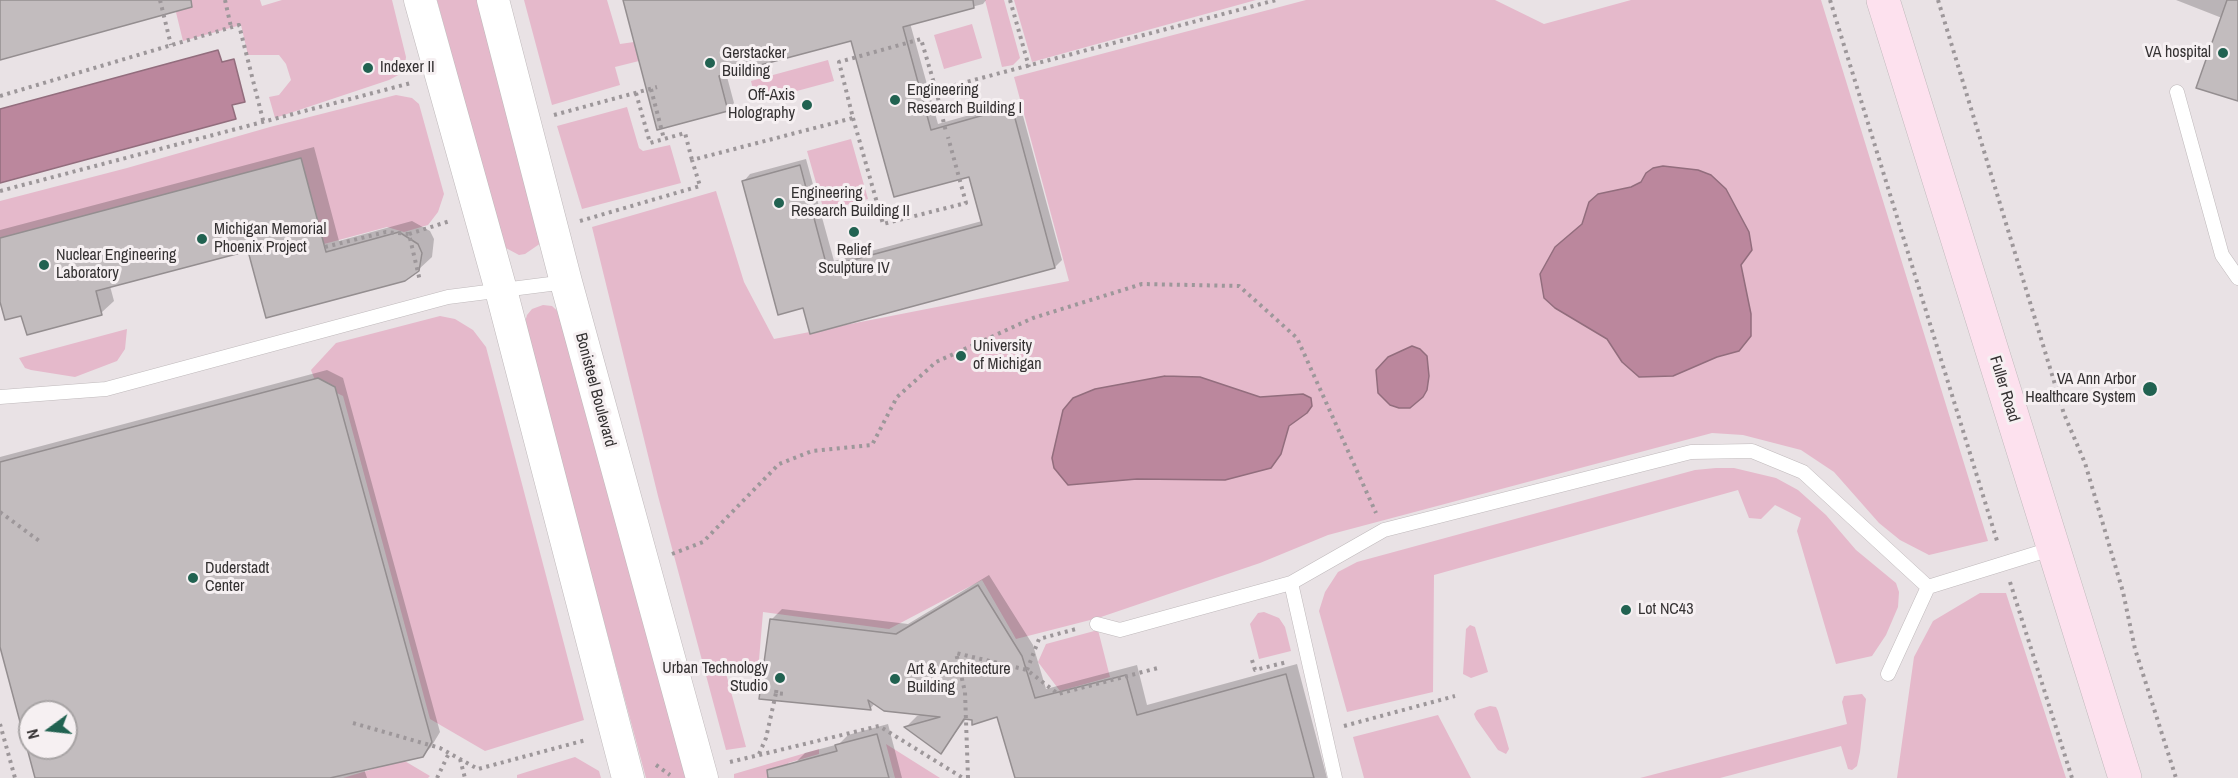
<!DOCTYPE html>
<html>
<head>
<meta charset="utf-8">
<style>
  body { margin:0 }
  #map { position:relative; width:2238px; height:778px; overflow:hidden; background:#e9e2e5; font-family:"Archivo Narrow",sans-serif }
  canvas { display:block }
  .north { position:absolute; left:18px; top:700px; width:60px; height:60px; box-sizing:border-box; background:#f6f0f2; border:2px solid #a8a4a5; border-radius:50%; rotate:255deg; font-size:16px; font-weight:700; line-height:24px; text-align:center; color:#343132 }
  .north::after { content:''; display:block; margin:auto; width:21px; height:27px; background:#216251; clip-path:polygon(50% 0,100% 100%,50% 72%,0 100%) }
</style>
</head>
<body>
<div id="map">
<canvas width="2238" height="778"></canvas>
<div class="north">N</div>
</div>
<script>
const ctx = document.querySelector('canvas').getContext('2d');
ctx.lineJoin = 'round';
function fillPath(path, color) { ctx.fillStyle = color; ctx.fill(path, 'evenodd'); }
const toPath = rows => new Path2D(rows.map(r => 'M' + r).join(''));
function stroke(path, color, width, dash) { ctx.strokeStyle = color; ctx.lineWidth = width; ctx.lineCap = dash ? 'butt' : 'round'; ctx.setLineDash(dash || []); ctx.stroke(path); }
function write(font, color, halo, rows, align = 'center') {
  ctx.font = font + ' "Archivo Narrow",sans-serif'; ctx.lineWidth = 6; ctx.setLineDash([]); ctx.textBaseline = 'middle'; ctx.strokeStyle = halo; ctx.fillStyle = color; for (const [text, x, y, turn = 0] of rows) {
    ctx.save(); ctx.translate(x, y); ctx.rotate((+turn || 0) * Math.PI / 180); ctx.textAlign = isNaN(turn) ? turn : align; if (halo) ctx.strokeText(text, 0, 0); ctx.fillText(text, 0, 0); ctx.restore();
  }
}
fillPath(toPath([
  [173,0,260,0,262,6,282,0,392,0,406,57,404,72,389,80,275,118,269,97,279,95,291,80,286,64,279,55,248,55,241,25,183,41],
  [437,0,479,0,541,243,525,254,519,255,504,247],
  [524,0,607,0,620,44,634,42,639,61,615,67,620,85,552,105],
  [985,0,1004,0,1020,58,1013,65,1002,67],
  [1014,0,1256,0,1032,62],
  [1306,0,1495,0,1544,24,1631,0,1821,0,1988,541,1929,555,1900,540,1879,523,1834,472,1801,450,1743,435,1712,433,1328,535,1260,563,1098,618,1016,639,982,580,889,629,763,612,758,672,724,666,746,747,726,750,658,496,592,227,716,191,744,282,774,339,1069,281,1014,77],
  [972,24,982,58,944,69,934,35],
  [828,60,834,81,756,102,751,81],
  [396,95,412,98,419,104,444,194,438,212,428,225,404,232,387,227,324,244,301,159,0,238,0,201,127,168,270,127],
  [627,107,639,148,643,151,670,145,681,183,582,209,557,126],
  [851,139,868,199,824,211,807,151],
  [543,305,552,306,564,317,688,778,646,778,528,339,525,322,527,315,532,309],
  [440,316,455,319,473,330,486,347,584,720,485,751,430,719,343,396,316,383,311,370,336,343],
  [127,329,125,349,117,361,75,377,31,370,25,368,19,358],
  [1716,468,1734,468,1776,478,1798,490,1826,515,1856,550,1896,583,1899,592,1898,607,1886,635,1872,656,1836,664,1797,531,1801,518,1775,505,1761,519,1749,518,1738,490,1434,575,1433,692,1347,712,1319,611,1325,592,1338,572,1357,562,1695,470],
  [1980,593,2006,593,2066,778,1897,778,1914,657,1933,621],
  [1264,612,1279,618,1285,627,1291,651,1259,659,1250,624,1258,613],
  [1470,625,1475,627,1488,672,1471,678,1463,674,1466,629],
  [1098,630,1110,677,1060,691,1038,662,1046,644],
  [1862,694,1866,699,1860,752,1857,766,1852,770,1848,769,1841,746,1720,778,1640,778,1847,724,1842,702,1844,696],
  [1490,706,1496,707,1498,711,1509,749,1506,754,1498,750,1476,719,1474,714,1477,710],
  [1438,715,1471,778,1364,778,1353,737],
  [886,744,940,778,895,778],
  [819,749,819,754,788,763,792,778,734,778,734,774],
  [575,757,599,771,601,778,517,778,517,775],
  [403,760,430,776,428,778,343,778]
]), '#e5b9cb');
const water = toPath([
  [218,50,222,62,234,59,245,102,232,105,236,119,0,183,0,109,218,50],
  [1663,166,1698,170,1711,175,1726,189,1749,232,1752,250,1741,265,1751,314,1751,336,1739,351,1717,357,1673,376,1639,377,1622,362,1607,339,1555,308,1544,298,1540,274,1555,247,1582,224,1589,202,1598,194,1631,187,1641,182,1646,173,1653,168,1663,166],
  [1412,346,1420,349,1427,356,1429,376,1427,390,1423,397,1410,408,1399,408,1390,405,1378,393,1376,370,1388,357,1412,346],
  [1165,376,1200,377,1260,397,1303,394,1311,398,1312,406,1307,413,1289,426,1281,454,1271,468,1225,480,1137,479,1068,485,1054,468,1052,458,1063,410,1073,398,1095,389,1165,376]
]);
fillPath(water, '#bb879d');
stroke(water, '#926d7d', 1.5);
fillPath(toPath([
  [624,0,986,0,983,4,910,23,938,124,1019,101,1062,260,1055,267,812,332,804,306,744,181,750,174,806,159,834,261,982,221,970,175,895,196,853,39,726,73,734,103,728,110],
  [2176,0,2238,0,2238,99,2222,18],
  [314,147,339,241,412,221,430,231,434,239,432,257,418,270,249,249,110,286,114,301,101,313,22,314,0,296,0,230],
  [327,370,343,378,440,732,431,747,422,756,364,769,367,778,37,778,0,641,0,457],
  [30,712,66,712,66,748,30,748],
  [989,575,1033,645,1046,689,1137,665,1147,705,1297,664,1327,778,1017,778,998,715,967,718,940,752,906,727,917,716,924,714,875,703,870,709,771,620,782,609,908,624],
  [888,724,902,778,798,778,794,764,805,753,839,744,848,735]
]), '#0003');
const building = toPath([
  [0,0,191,0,192,7,0,60,0,0],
  [623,0,973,0,974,8,903,27,931,130,1012,107,1055,268,810,334,803,308,778,315,742,181,800,165,827,267,982,225,969,177,894,197,851,41,719,76,728,111,657,130,623,0],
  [2227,0,2238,0,2238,101,2196,88,2227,0],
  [301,158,326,252,399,232,418,244,422,253,419,271,405,281,266,318,248,251,96,291,102,315,27,335,21,316,5,320,0,302,0,238,301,158],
  [318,378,335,387,432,742,423,757,330,778,35,778,0,647,0,462,318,378],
  [30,712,66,712,66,748,30,748,30,712],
  [978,585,1022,656,1035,698,1126,675,1137,715,1286,674,1314,778,1015,778,997,717,972,725,972,720,964,719,941,754,904,727,940,717,884,711,868,700,871,710,759,699,770,619,896,634,978,585],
  [877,734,889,778,768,778,767,770,837,751,835,745,877,734]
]);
fillPath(building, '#c2bcbe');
stroke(building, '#948e90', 1.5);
const service = toPath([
  [2177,92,2222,255,2238,278],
  [0,397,106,389,448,297,566,282],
  [1097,624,1120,630,1291,583],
  [1888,674,1928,587,2054,548],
  [1335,778,1291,583,1384,530,1691,452,1752,451,1803,472,1928,587]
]);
const tertiary = toPath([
  [420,0,501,290,628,778],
  [493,0,566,282,702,778]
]);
const secondary = toPath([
  [1883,0,2125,778]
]);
stroke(service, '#bfb9bb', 15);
stroke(tertiary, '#bfb9bb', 33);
stroke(secondary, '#bfb9bb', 34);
stroke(toPath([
  [160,0,171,45],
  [225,0,231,27],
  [1010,0,1029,67],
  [1830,0,1998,544],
  [1938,0,2064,414,2085,463,2123,592,2135,649,2176,778],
  [651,89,664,139],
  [936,90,946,132],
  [636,93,650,143,685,133,692,160],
  [0,96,239,25,264,124],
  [554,115,657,87],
  [853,118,883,224,966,203,948,137],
  [0,191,411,83],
  [580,221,700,186,692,160,853,118,839,62,921,39,936,90,1276,0],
  [409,234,450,221],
  [325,247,386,232,409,234,420,281],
  [0,512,42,543],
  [672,554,703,542,779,464,812,451,872,445,897,397,936,362,1033,318,1142,284,1239,286,1297,338,1376,513],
  [2010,582,2072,778],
  [1252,660,1255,670,1287,662],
  [1027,670,1039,639,1076,629],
  [776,693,777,686],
  [353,723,440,748,478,769,586,740],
  [0,724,15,778],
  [1344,726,1455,696],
  [759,754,766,738,776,693,786,694],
  [460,759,465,778],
  [730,762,879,726,963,778],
  [656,765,670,775],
  [437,778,449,753],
  [968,778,965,692,956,653,1027,670,1058,694,1158,668]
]), '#9d979a', 4, [3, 4.5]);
stroke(service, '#fff', 14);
stroke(tertiary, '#fff', 32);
stroke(secondary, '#fde1ee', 33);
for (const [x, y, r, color] of [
  [2223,53,6,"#216251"],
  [710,63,6,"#216251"],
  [368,68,6,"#216251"],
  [895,100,6,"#216251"],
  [807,105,6,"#216251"],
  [779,203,6,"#216251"],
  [854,232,6,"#216251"],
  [202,239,6,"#216251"],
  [44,265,6,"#216251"],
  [961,356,6,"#216251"],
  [2150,389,8,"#216251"],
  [193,578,6,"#216251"],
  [1626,610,6,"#216251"],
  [780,678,6,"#216251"],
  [895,679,6,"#216251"]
]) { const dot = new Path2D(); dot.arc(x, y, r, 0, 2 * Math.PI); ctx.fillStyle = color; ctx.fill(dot); stroke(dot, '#f6f0f2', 2); }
write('16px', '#343132', '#f6f0f2', [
  ["VA hospital",2211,53,"right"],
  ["Gerstacker",722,54],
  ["Building",722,72],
  ["Indexer II",380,68],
  ["Engineering",907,91],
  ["Research Building I",907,109],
  ["Off-Axis",795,96,"right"],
  ["Holography",795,114,"right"],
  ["Engineering",791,194],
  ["Research Building II",791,212],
  ["Michigan Memorial",214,230],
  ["Phoenix Project",214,248],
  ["Relief",854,251,"center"],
  ["Sculpture IV",854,269,"center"],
  ["Nuclear Engineering",56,256],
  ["Laboratory",56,274],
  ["University",973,347],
  ["of Michigan",973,365],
  ["VA Ann Arbor",2136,380,"right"],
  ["Healthcare System",2136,398,"right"],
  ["Duderstadt",205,569],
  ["Center",205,587],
  ["Lot NC43",1638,610],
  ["Urban Technology",768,669,"right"],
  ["Studio",768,687,"right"],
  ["Art & Architecture",907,670],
  ["Building",907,688]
], 'left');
write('16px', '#343132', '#f6f0f2', [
  ["Fuller Road",2004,389,73],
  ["Bonisteel Boulevard",595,390,75]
]);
</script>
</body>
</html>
